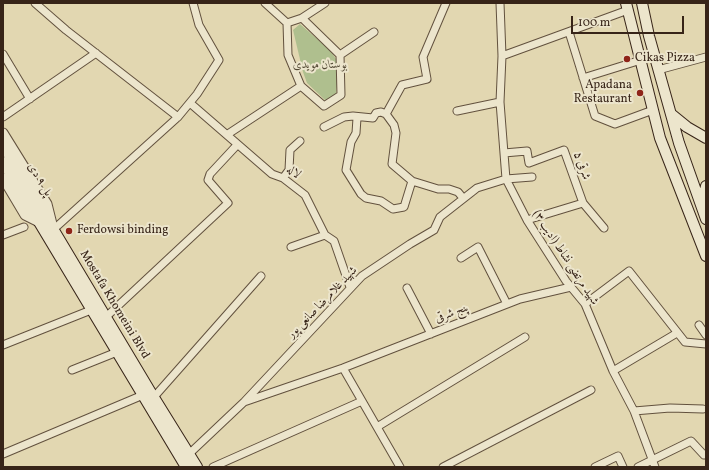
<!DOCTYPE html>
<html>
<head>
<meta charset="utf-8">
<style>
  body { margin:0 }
  #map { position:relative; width:709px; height:470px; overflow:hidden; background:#e2d7b1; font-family:Vollkorn,serif }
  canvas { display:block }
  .frame { position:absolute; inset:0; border:4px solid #372418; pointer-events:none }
  .scale { position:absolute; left:571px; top:16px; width:113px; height:18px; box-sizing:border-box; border:2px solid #372418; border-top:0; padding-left:5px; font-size:12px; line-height:14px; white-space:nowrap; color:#372418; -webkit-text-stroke:3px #ece5cc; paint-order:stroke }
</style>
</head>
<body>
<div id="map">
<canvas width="709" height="470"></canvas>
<div class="frame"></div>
<div class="scale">100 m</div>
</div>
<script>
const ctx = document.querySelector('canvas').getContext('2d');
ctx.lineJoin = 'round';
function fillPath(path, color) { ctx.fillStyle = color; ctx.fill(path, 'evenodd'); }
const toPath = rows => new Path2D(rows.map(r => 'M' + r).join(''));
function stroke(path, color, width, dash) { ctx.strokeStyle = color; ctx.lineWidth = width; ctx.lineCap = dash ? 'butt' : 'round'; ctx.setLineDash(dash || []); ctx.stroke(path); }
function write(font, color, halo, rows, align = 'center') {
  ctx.font = font + ' Vollkorn,Amiri,serif'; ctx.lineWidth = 4; ctx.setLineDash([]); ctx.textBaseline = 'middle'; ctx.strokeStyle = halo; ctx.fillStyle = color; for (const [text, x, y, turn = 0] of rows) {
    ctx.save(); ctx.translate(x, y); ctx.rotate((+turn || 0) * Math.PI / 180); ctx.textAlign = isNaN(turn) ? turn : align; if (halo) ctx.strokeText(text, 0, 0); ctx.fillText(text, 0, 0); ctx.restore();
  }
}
fillPath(toPath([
  [300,24,331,51,339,64,336,94,326,101,307,83,303,72,293,30]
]), '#afbf8e');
const minor = toPath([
  [35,3,66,30,178,117],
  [265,3,287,23],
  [500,3,502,56,500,102,506,179,527,220,566,281,585,304,613,371,634,411,655,467],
  [302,18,340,55,341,95,324,106,301,86,288,55,287,23,302,18],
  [302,18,325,3],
  [569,32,595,116,615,124,653,110],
  [3,54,30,99],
  [340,55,374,32],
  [502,56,628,10],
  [658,70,706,57],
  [583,78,641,60],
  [190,103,272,174,283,178,305,195,325,235,334,241,350,287],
  [457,111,500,102],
  [386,114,402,85,427,79,423,57,446,3],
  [3,117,96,53],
  [357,118,356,133,351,142,346,170,361,194,366,198,381,201,393,209,404,207,412,181],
  [324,127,344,117,353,116,373,118,376,113,381,112,386,114,394,125,396,133,392,164,412,181,438,189,449,189,458,192,463,198],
  [228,134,301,86],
  [504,153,527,151,529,163,564,150,583,203,527,220],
  [283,178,289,170,290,150,300,141],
  [583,203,604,228],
  [54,229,178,117,197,94,219,60,199,25,193,3],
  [3,235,24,227],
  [291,247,325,235],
  [461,258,478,247,507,304],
  [407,288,431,334],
  [585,304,629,271,685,342,706,344],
  [106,317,228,203,208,180,210,174,237,145],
  [699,325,706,335],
  [3,345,91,310],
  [343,368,400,467],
  [72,370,117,352],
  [613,371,677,333],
  [154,397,261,276],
  [245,401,362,276,410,244,434,230,440,217,477,188,506,179,532,177],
  [634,411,670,408,703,409],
  [377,427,525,337],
  [3,454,143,395],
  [189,454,244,402,343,368,520,299,571,287],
  [213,467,362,401],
  [443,467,591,390],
  [595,467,618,456,623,467],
  [638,467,691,441,704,455,706,454]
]);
const tertiary = toPath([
  [3,133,47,204,52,224],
  [3,178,25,215,37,221]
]);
const secondary = toPath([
  [626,3,660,138,706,256],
  [642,3,649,36,679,143,706,219],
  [671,114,687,127,706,138],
  [3,145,150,391,197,467],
  [3,162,186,467],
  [702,204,706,186]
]);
stroke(minor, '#62513e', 9);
stroke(tertiary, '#62513e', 11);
stroke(secondary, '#372418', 12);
stroke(minor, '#ece5cc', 7);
stroke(tertiary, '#ece5cc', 9);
stroke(secondary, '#ece5cc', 10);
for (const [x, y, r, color] of [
  [627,59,4,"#8f2418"],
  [640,93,4,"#8f2418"],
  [69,231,4,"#8f2418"]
]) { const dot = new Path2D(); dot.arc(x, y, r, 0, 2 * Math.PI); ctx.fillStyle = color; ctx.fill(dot); stroke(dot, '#ece5cc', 1.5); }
write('12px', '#372418', '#ece5cc', [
  ["Cikas Pizza",635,59],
  ["Apadana",632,86,"right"],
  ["Restaurant",632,100,"right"],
  ["Ferdowsi binding",77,231]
], 'left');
write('italic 12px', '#554b36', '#ece5cc', [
  ["بوستان مویدی",320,66]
]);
write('12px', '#372418', '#ece5cc', [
  ["۵ شرقی",581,166,70],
  ["لاله",293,173,33],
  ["پل ۹ دی",39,180,59],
  ["شهید مرتضی نشاط (ادیب ۳)",565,258,57],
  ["شهید غلامرضا صانعی پور",323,303,-46],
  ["Mostafa Khomeini Blvd",114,305,59],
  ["پنج شرقی",452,314,-21]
]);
</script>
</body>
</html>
